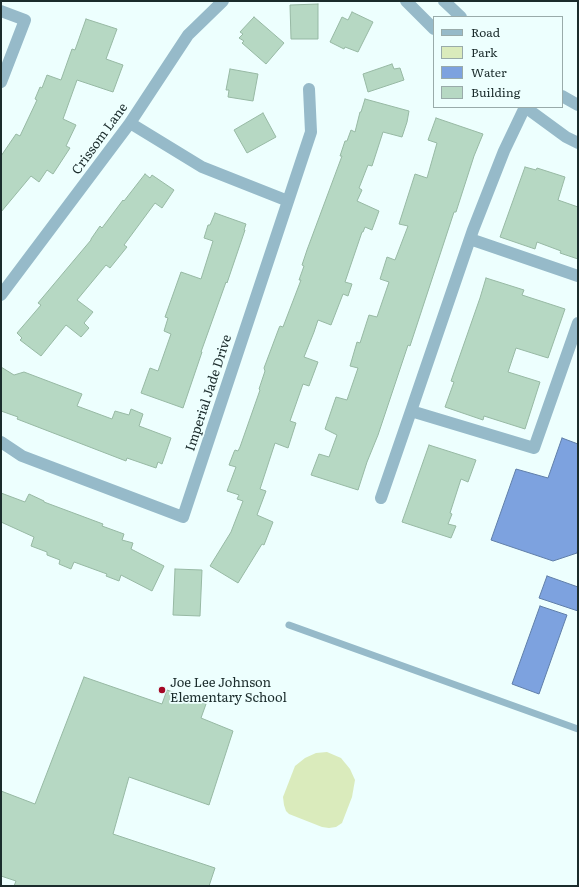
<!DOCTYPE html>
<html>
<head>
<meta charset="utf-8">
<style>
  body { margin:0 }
  #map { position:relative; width:579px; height:887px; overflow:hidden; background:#edfffe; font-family:Literata,serif }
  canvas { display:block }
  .frame { position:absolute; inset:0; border:2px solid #1b2c2c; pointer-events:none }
  .legend { position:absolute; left:433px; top:16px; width:130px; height:92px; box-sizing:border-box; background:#edfffe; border:1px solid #99abaa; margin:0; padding:5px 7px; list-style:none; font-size:12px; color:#1b2c2c }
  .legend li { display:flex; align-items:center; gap:8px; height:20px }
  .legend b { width:20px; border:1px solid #99abaa }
</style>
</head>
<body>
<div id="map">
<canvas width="579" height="887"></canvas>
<div class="frame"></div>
<ul class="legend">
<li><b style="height:5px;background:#96bac9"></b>Road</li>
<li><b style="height:11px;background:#daebbc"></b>Park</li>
<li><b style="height:11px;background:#7da2df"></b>Water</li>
<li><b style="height:11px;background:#b6d8c3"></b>Building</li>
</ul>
</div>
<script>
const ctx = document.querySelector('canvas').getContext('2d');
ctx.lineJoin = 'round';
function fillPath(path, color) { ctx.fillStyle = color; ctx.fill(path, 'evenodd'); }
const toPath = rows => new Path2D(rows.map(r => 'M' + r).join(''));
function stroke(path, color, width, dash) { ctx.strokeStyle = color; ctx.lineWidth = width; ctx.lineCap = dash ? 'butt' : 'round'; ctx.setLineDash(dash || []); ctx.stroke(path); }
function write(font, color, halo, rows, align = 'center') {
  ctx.font = font + ' Literata,serif'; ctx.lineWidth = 3.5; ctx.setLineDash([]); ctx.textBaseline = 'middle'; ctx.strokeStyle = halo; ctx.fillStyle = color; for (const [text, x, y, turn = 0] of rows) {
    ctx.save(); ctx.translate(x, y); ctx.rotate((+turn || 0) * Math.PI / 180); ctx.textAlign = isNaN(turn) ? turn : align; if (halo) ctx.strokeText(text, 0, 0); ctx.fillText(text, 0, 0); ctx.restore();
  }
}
fillPath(toPath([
  [327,752,341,758,350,769,355,780,352,797,342,823,336,827,329,828,322,827,289,814,286,811,284,805,283,797,295,766,305,758,316,753]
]), '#daebbc');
const water = toPath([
  [562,438,578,444,578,549,577,553,553,561,491,540,516,469,548,478,562,438],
  [547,576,578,587,578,611,539,598,547,576],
  [540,606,567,615,539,694,512,684,540,606]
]);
fillPath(water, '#7da2df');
stroke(water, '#607fa9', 1);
const building = toPath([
  [318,4,318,39,291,39,290,5,318,4],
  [352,12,373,22,358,52,345,47,344,49,330,42,342,17,348,20,352,12],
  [254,17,284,43,266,64,242,43,244,41,239,38,243,34,240,32,254,17],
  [86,19,117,29,106,59,123,65,113,92,77,80,63,119,76,125,66,146,70,148,53,174,47,170,39,182,31,176,1,212,1,156,16,134,20,136,37,100,35,99,40,87,42,88,47,75,61,80,72,49,75,50,86,19],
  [392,64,394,69,400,68,404,80,368,92,363,74,392,64],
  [230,69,258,74,253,101,228,97,229,90,226,90,230,69],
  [365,99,409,111,407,122,402,137,383,132,372,166,368,165,359,188,362,190,357,201,379,211,372,230,365,227,363,232,362,232,345,282,352,284,348,296,343,294,331,325,318,320,314,332,304,357,318,362,309,386,303,384,290,421,296,423,288,448,275,443,260,489,266,491,257,515,273,522,264,545,262,544,238,583,210,566,231,532,243,501,237,499,239,495,227,491,236,467,229,465,234,452,235,450,238,451,240,447,260,390,259,389,265,371,264,368,279,328,280,326,283,327,301,280,299,280,304,266,302,265,307,250,342,156,340,156,345,141,347,141,351,130,355,132,360,112,361,112,365,99],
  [263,113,276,137,247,153,234,130,263,113],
  [436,118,483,134,474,156,456,212,454,212,410,346,408,345,378,435,367,462,358,490,311,475,319,454,329,457,337,435,325,429,336,397,347,400,358,368,350,366,357,342,360,343,369,315,377,317,389,282,380,279,387,257,395,260,408,226,399,224,415,174,427,178,437,143,428,140,436,118],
  [525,167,536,170,537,168,565,177,558,200,578,207,578,259,560,253,561,251,537,242,535,249,500,237,525,167],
  [145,174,150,178,152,175,174,190,162,208,155,203,124,245,127,247,110,268,106,265,77,300,93,312,84,323,89,328,81,337,66,325,41,356,20,340,22,338,17,333,41,305,38,303,91,240,91,239,100,226,102,228,123,200,124,201,145,174],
  [215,213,246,224,244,230,245,230,227,283,226,282,201,352,202,352,183,408,141,393,150,368,158,371,171,334,164,331,168,318,165,317,181,272,201,279,213,241,204,238,208,225,210,225,215,213],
  [486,278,524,290,522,295,565,309,548,358,516,348,508,372,540,382,525,429,484,416,483,420,445,407,454,382,451,381,480,298,486,278],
  [1,367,14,375,24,372,82,394,77,406,112,419,115,411,129,415,131,409,143,414,139,426,171,438,162,464,158,462,156,468,127,458,126,461,17,419,18,417,1,411,1,367],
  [429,445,476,460,468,482,461,479,450,513,452,514,448,524,456,526,451,538,402,522,429,445],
  [1,493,25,502,29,494,44,501,44,502,103,524,102,526,124,534,122,540,133,543,131,549,164,566,152,591,121,575,119,581,106,576,107,574,74,562,71,569,59,564,60,560,47,555,47,552,31,546,34,537,1,522,1,493],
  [175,569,202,570,200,616,173,615,175,569],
  [84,677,162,704,167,690,206,704,201,718,233,731,209,805,129,777,113,834,215,868,209,886,14,886,16,881,1,876,1,791,35,804,84,677]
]);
fillPath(building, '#b6d8c3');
stroke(building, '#97b9a4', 1);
stroke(toPath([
  [289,625,578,729]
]), '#96bac9', 7);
stroke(toPath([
  [1,11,25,20,1,82],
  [525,107,504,151,473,230,411,411,534,448,578,323],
  [130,123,202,167,288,201],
  [470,239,578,276],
  [1,295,130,123,188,35,223,1],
  [1,442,22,456,183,517,311,132,309,89],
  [381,498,411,411]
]), '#96bac9', 12);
stroke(toPath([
  [406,1,434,29],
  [444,1,461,17],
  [562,96,578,105],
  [525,107,566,137,578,143]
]), '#96bac9', 12);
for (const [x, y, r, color] of [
  [162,690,4,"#a40725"]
]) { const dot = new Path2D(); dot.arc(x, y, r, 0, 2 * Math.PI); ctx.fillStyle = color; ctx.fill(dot); stroke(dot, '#edfffe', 1.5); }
write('13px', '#1b2c2c', '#edfffe', [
  ["Crissom Lane",100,139,-54],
  ["Imperial Jade Drive",209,393,-72]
]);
write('13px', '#1b2c2c', '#edfffe', [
  ["Joe Lee Johnson",170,683],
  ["Elementary School",170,698]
], 'left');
</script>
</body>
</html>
